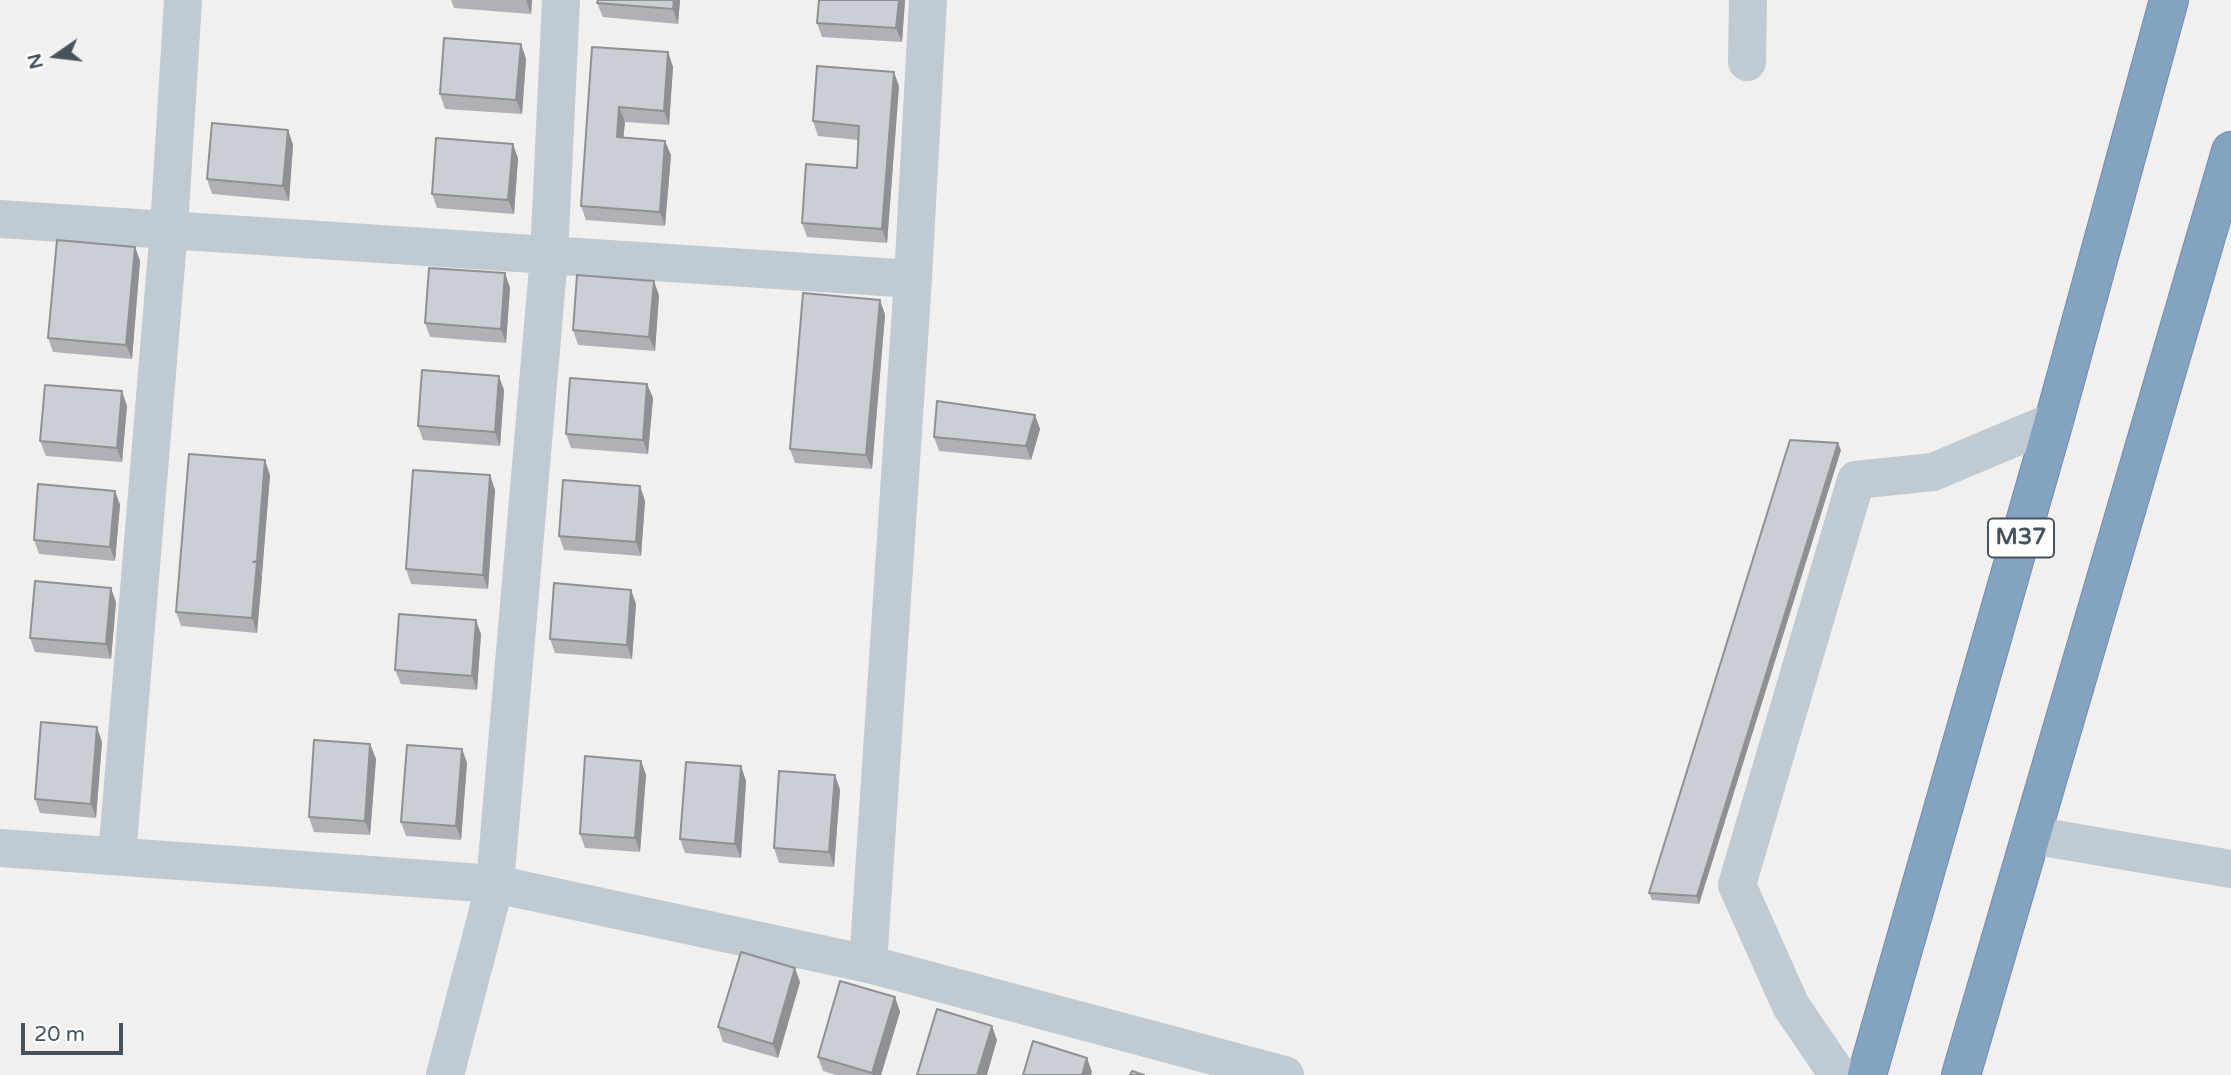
<!DOCTYPE html>
<html>
<head>
<meta charset="utf-8">
<style>
  body { margin:0 }
  #map { position:relative; width:2231px; height:1075px; overflow:hidden; background:#f2efef; font-family:"Varela Round",sans-serif }
  canvas { display:block }
  .north { position:absolute; left:21px; top:21px; width:70px; height:70px; -webkit-text-stroke:5px #fff; paint-order:stroke; rotate:256deg; font-size:19px; font-weight:700; line-height:28px; text-align:center; color:#46535d }
  .north::after { content:''; display:block; margin:auto; width:24px; height:32px; background:#46535d; clip-path:polygon(50% 0,100% 100%,50% 72%,0 100%) }
  .scale { position:absolute; left:21px; top:1023px; width:102px; height:32px; box-sizing:border-box; border:4px solid #46535d; border-top:0; padding-left:9px; font-size:21px; line-height:24px; white-space:nowrap; color:#46535d; -webkit-text-stroke:5px #fff; paint-order:stroke }
</style>
</head>
<body>
<div id="map">
<canvas width="2231" height="1075"></canvas>
<div class="north">N</div>
<div class="scale">20 m</div>
</div>
<script>
const ctx = document.querySelector('canvas').getContext('2d');
ctx.lineJoin = 'round';
const toPath = rows => new Path2D(rows.map(r => 'M' + r).join(''));
function stroke(path, color, width, dash) { ctx.strokeStyle = color; ctx.lineWidth = width; ctx.lineCap = dash ? 'butt' : 'round'; ctx.setLineDash(dash || []); ctx.stroke(path); }
function fillPath(path, color) { ctx.fillStyle = color; ctx.fill(path, 'evenodd'); }
function write(font, color, halo, rows, align = 'center') {
  ctx.font = font + ' "Varela Round",sans-serif'; ctx.lineWidth = 6; ctx.setLineDash([]); ctx.textBaseline = 'middle'; ctx.strokeStyle = halo; ctx.fillStyle = color; for (const [text, x, y, turn = 0] of rows) {
    ctx.save(); ctx.translate(x, y); ctx.rotate((+turn || 0) * Math.PI / 180); ctx.textAlign = isNaN(turn) ? turn : align; if (halo) ctx.strokeText(text, 0, 0); ctx.fillText(text, 0, 0); ctx.restore();
  }
}
const highway = toPath([
  [1867,1075,2054,421,2169,0],
  [1961,1075,2231,151]
]);
stroke(highway, '#6f8eac', 40);
stroke(toPath([
  [1747,62,1748,0],
  [0,219,913,279],
  [2031,835,2231,869],
  [0,848,495,884,868,964,1285,1075],
  [117,856,169,228,183,0],
  [868,964,913,279,928,0],
  [445,1075,495,884,549,256,561,0],
  [1838,1075,1791,1006,1737,885,1856,480,1933,472,2054,421]
]), '#bfcad2', 38);
stroke(highway, '#84a3c0', 38);
fillPath(toPath([
  [451,0,532,0,531,14,454,8],
  [680,0,678,24,603,17,597,3],
  [819,0,905,0,902,42,822,37,817,23],
  [521,44,526,59,522,114,445,109,440,94],
  [592,47,668,52,673,67,669,125,625,122,623,138,671,155,665,226,586,220,581,206],
  [899,86,887,243,807,237,802,223,857,168,859,140,818,136,813,121],
  [288,130,293,145,289,201,212,194,207,179],
  [518,158,514,214,437,208,432,194],
  [135,247,140,261,132,359,53,352,48,338],
  [505,273,510,288,506,343,430,337,425,323],
  [659,295,655,351,578,345,573,330],
  [880,300,885,315,872,469,795,463,790,449],
  [647,384,653,398,648,454,571,448,566,434],
  [504,390,500,446,423,440,418,426],
  [127,406,122,462,46,456,40,441],
  [1035,415,1040,429,1031,460,939,451,934,437],
  [1841,450,1699,904,1652,900,1649,893],
  [270,475,257,633,181,626,176,612],
  [490,475,495,490,488,589,411,584,406,569],
  [640,486,645,501,641,556,564,550,559,536],
  [115,491,120,505,115,561,39,554,34,540],
  [631,590,636,604,632,659,555,653,550,639],
  [116,602,111,659,35,652,30,638],
  [481,634,477,690,401,684,395,670],
  [102,742,96,818,40,813,35,799],
  [370,744,376,759,370,835,314,832,309,817],
  [462,749,467,763,461,840,406,836,401,822],
  [641,761,646,775,640,852,585,848,580,834],
  [741,766,746,781,741,858,685,853,680,839],
  [835,775,840,790,834,867,779,863,774,848],
  [800,982,778,1058,723,1042,718,1027],
  [895,997,900,1012,881,1075,836,1075,823,1071,818,1057]
]), '#afb1b6');
fillPath(toPath([
  [526,0,532,0,531,14],
  [674,0,680,0,678,24,673,9],
  [899,0,905,0,902,42,896,28],
  [521,44,526,59,522,114,516,100],
  [668,52,673,67,669,125,664,111],
  [894,72,899,86,887,243,882,229],
  [619,107,625,122,622,151,617,137],
  [288,130,293,145,289,201,283,186],
  [665,141,671,155,665,226,660,212],
  [513,144,518,158,514,214,508,200],
  [135,247,140,261,132,359,126,345],
  [505,273,510,288,506,343,501,329],
  [654,281,659,295,655,351,649,337],
  [880,300,885,315,872,469,866,455],
  [499,376,504,390,500,446,495,432],
  [647,384,653,398,648,454,643,440],
  [122,391,127,406,122,462,117,448],
  [1035,415,1040,429,1031,460,1026,446],
  [1838,443,1841,450,1699,904,1697,896],
  [265,460,270,475,262,575,257,561],
  [490,475,495,490,488,589,483,575],
  [640,486,645,501,641,556,636,542],
  [115,491,120,505,115,561,110,547],
  [257,562,262,577,257,633,252,618],
  [111,588,116,602,111,659,106,644],
  [631,590,636,604,632,659,627,645],
  [476,620,481,634,477,690,472,676],
  [97,727,102,742,96,818,91,804],
  [370,744,376,759,370,835,365,821],
  [462,749,467,763,461,840,456,826],
  [641,761,646,775,640,852,635,838],
  [741,766,746,781,741,858,735,844],
  [835,775,840,790,834,867,829,852],
  [795,968,800,982,778,1058,773,1044],
  [895,997,900,1012,881,1075,873,1075,872,1073],
  [992,1026,997,1040,987,1075,977,1075],
  [1087,1058,1092,1072,1091,1075,1082,1075]
]), '#8e9094');
const building = toPath([
  [598,0,674,0,673,9,597,3,598,0],
  [819,0,899,0,896,28,817,23,819,0],
  [444,38,521,44,516,100,440,94,444,38],
  [592,47,668,52,664,111,619,107,617,137,665,141,660,212,581,206,592,47],
  [817,66,894,72,882,229,802,223,806,164,857,168,859,126,813,121,817,66],
  [212,123,288,130,283,186,207,179,212,123],
  [436,138,513,144,508,200,432,194,436,138],
  [57,240,135,247,126,345,48,338,57,240],
  [429,268,505,273,501,329,425,323,429,268],
  [577,275,654,281,649,337,573,330,577,275],
  [803,293,880,300,866,455,790,449,803,293],
  [422,370,499,376,495,432,418,426,422,370],
  [570,378,647,384,643,440,566,434,570,378],
  [45,385,122,391,117,448,40,441,45,385],
  [937,401,1035,415,1026,446,934,437,937,401],
  [1790,440,1838,443,1697,896,1649,893,1790,440],
  [189,454,265,460,257,561,253,562,257,562,252,618,176,612,189,454],
  [413,470,490,475,483,575,406,569,413,470],
  [563,480,640,486,636,542,559,536,563,480],
  [38,484,115,491,110,547,34,540,38,484],
  [35,581,111,588,106,644,30,638,35,581],
  [554,583,631,590,627,645,550,639,554,583],
  [399,614,476,620,472,676,395,670,399,614],
  [41,722,97,727,91,804,35,799,41,722],
  [314,740,370,744,365,821,309,817,314,740],
  [407,745,462,749,456,826,401,822,407,745],
  [585,756,641,761,635,838,580,834,585,756],
  [686,762,741,766,735,844,680,839,686,762],
  [779,771,835,775,829,852,774,848,779,771],
  [741,952,795,968,773,1044,718,1027,741,952],
  [840,981,895,997,872,1073,818,1057,840,981],
  [937,1009,992,1026,977,1075,917,1075,937,1009],
  [1033,1041,1087,1058,1082,1075,1023,1075,1033,1041],
  [1132,1071,1144,1075,1130,1075,1132,1071]
]);
fillPath(building, '#cbced4');
stroke(building, '#8e9094', 2);
for (const [x, y, w] of [
  [2021,538,66]
]) { const box = new Path2D(); box.roundRect(x - w / 2, y - 19.5, w, 39, 5); ctx.fillStyle = '#fff'; ctx.fill(box); stroke(box, '#46535d', 2); }
write('bold 23px', '#46535d', null, [
  ["M37",2021,538]
]);
</script>
</body>
</html>
